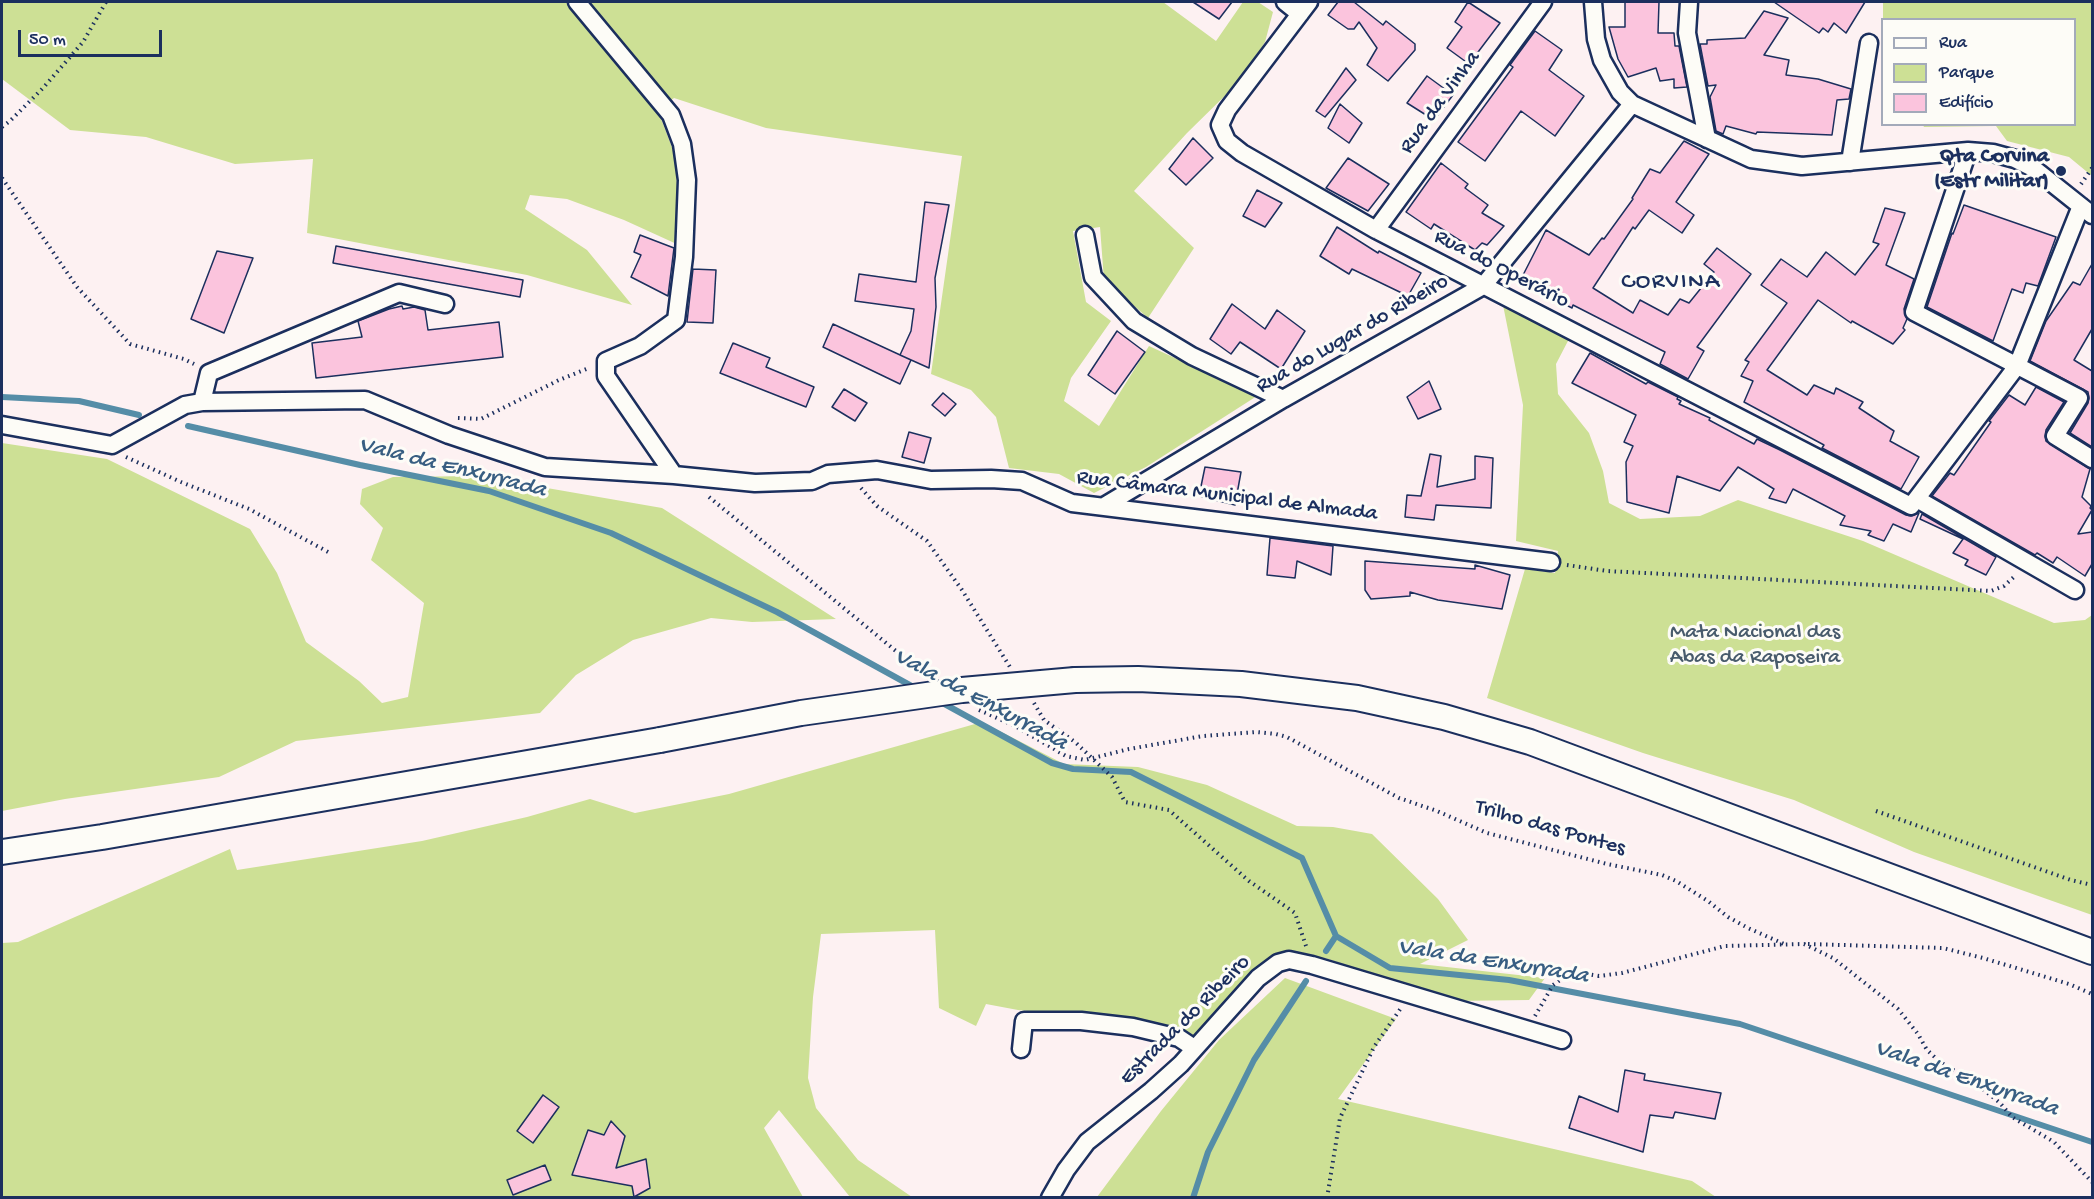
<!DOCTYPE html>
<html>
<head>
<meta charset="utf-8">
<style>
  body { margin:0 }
  #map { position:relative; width:2094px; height:1199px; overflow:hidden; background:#fdf1f2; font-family:"Gochi Hand",sans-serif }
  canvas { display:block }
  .frame { position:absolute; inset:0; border:3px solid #1b2f5e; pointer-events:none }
  .legend { position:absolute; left:1881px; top:18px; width:195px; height:108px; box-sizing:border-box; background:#fdfcf7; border:2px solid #a3aaba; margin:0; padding:8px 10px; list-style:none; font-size:18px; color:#1b2f5e }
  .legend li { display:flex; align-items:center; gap:12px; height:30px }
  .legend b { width:30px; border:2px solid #a3aaba }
  .scale { position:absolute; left:18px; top:30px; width:144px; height:27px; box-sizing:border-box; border:3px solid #1b2f5e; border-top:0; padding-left:8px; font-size:18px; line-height:21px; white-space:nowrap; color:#1b2f5e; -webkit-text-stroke:4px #fdfcf7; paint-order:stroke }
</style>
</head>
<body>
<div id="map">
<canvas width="2094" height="1199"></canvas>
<div class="frame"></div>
<ul class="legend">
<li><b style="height:8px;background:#fdfcf7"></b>Rua</li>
<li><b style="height:16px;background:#cde095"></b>Parque</li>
<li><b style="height:16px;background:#fbc4dd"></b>Edifício</li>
</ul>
<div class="scale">50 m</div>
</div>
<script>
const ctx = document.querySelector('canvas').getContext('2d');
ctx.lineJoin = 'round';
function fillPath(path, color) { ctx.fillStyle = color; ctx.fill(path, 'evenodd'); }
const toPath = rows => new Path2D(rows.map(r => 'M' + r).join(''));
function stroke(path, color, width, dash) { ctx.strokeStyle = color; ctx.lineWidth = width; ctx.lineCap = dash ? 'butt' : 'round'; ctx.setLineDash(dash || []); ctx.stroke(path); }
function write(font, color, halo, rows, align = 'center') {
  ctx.font = font + ' "Gochi Hand",sans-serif'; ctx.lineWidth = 6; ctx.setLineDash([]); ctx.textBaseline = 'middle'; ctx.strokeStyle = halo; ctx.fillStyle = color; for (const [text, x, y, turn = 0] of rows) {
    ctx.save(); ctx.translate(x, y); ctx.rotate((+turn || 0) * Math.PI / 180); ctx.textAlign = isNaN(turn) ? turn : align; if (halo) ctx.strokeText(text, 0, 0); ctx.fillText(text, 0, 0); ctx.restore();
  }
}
fillPath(toPath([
  [2,2,1163,2,1216,41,1243,2,1258,2,1273,12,1265,42,1240,81,1187,133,1134,191,1194,248,1148,318,1104,280,1100,227,1073,231,1086,302,1111,321,1071,378,1064,401,1099,426,1149,346,1257,396,1146,467,1094,493,1059,474,1009,468,996,417,971,390,931,374,962,156,766,128,674,98,658,111,675,155,681,246,624,220,567,199,530,195,525,209,587,250,632,305,527,275,307,233,313,159,235,164,146,137,70,130,2,79],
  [1883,2,2092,2,2092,176,2069,157,2007,141,1996,126,1924,127,1923,125,2074,124,2074,20,1883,19],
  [1503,305,1569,339,1556,364,1558,394,1589,433,1603,471,1609,503,1640,519,1700,516,1738,500,1863,541,2054,623,2085,620,2092,615,2092,915,1914,852,1794,800,1643,753,1487,698,1525,569,1555,573,1558,551,1516,541,1523,405],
  [2,443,107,459,250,529,277,573,306,642,359,681,382,703,408,697,424,603,371,560,383,528,360,504,362,489,393,477,478,476,662,508,836,619,752,622,711,618,633,640,576,675,540,713,296,741,219,777,65,799,2,811],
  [982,722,1064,764,1138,767,1207,785,1297,826,1333,827,1372,834,1438,899,1468,940,1420,964,1545,978,1529,1000,1451,1001,1325,958,1280,957,1265,963,1193,1037,1150,1024,1018,1010,986,1004,976,1026,939,1008,935,930,821,934,813,997,808,1078,816,1108,858,1160,912,1197,850,1197,779,1110,764,1128,803,1197,2,1198,2,943,18,942,230,849,237,870,422,841,527,817,590,799,635,813,729,794],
  [1285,978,1396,1019,1338,1099,1692,1181,1716,1197,1097,1197,1161,1111,1219,1040]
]), '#cde095');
stroke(toPath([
  [2,397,79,401,139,415],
  [188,426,360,465,489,491,611,533,777,612,917,689],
  [939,701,1052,763,1073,769,1131,772,1302,858,1336,936,1390,968,1509,980,1740,1024,2092,1142],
  [1326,951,1336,936],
  [1193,1198,1208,1152,1254,1060,1306,981]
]), '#558da7', 6);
const building = toPath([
  [1193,2,1232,2,1219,19,1193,2],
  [1338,2,1354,2,1383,25,1386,21,1415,44,1415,50,1388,81,1367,65,1377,48,1359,22,1354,29,1348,29,1328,15,1338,2],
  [1468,2,1500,23,1469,64,1447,48,1462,27,1455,22,1468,2],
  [1625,2,1659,2,1658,33,1674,33,1675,46,1679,46,1687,87,1674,88,1674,79,1660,81,1656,68,1628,77,1618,59,1609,27,1625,27,1625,2],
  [1774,2,1865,2,1846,33,1834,23,1828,32,1823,28,1819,33,1774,2],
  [1764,11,1788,18,1764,55,1789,60,1786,75,1818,79,1851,89,1849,99,1837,100,1832,135,1757,132,1756,134,1726,126,1723,134,1716,131,1710,97,1716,85,1708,86,1700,44,1707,44,1707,40,1745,38,1764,11],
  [1535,31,1562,50,1549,70,1584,96,1555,136,1521,111,1485,161,1458,142,1513,67,1510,65,1535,31],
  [1346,68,1356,80,1325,117,1316,111,1346,68],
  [1427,76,1453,95,1434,120,1407,103,1427,76],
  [1340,104,1362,123,1349,143,1328,128,1340,104],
  [1193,138,1213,158,1186,185,1169,169,1193,138],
  [1684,141,1709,154,1676,202,1694,215,1682,233,1649,210,1635,229,1633,227,1593,288,1633,313,1640,300,1668,315,1680,299,1689,303,1714,272,1704,264,1717,248,1751,274,1697,347,1704,351,1688,379,1660,364,1665,352,1573,305,1572,308,1520,281,1546,230,1589,255,1602,238,1604,239,1633,199,1632,198,1650,169,1660,173,1684,141],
  [1348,158,1389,184,1368,211,1326,188,1348,158],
  [1441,163,1468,184,1465,188,1488,205,1482,213,1504,226,1487,245,1482,243,1475,250,1434,224,1431,229,1406,212,1441,163],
  [1257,190,1282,203,1265,227,1243,216,1257,190],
  [925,202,949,205,935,278,936,307,929,368,900,355,911,331,914,309,855,301,859,274,916,282,925,202],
  [1964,205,2056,237,2038,286,2026,283,2023,293,2012,289,1993,341,1927,307,1952,233,1953,234,1964,205],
  [1885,208,1905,213,1886,265,1914,279,1904,309,1907,319,1903,328,1905,330,1893,344,1852,321,1851,323,1818,300,1767,370,1807,395,1814,385,1834,394,1836,388,1863,402,1859,408,1894,431,1890,441,1919,457,1901,489,1822,448,1824,445,1744,402,1753,381,1741,376,1749,362,1745,360,1787,303,1761,285,1781,259,1807,277,1826,252,1855,275,1879,244,1873,242,1885,208],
  [1337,227,1378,253,1379,251,1421,273,1408,296,1352,269,1349,274,1320,256,1337,227],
  [640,235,674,248,668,296,631,277,641,255,634,252,640,235],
  [336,246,523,280,520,297,333,263,336,246],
  [217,251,253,258,224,333,191,319,217,251],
  [2092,264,2092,329,2074,360,2092,371,2092,447,2070,433,2088,403,2089,398,2088,392,2030,361,2046,321,2073,282,2080,285,2092,264],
  [693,269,716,270,713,323,687,322,693,269],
  [1232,304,1265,329,1277,310,1305,331,1281,369,1240,342,1231,354,1210,339,1232,304],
  [402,306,403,309,414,307,425,310,428,330,499,322,503,357,316,378,312,343,362,337,358,321,389,309,402,306],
  [833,324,911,360,900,384,823,347,833,324],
  [1117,331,1145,352,1115,394,1088,375,1117,331],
  [733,343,770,358,766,367,814,387,806,407,720,373,733,343],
  [1590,353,1646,384,1648,382,1678,397,1677,399,1681,401,1679,404,1710,418,1709,420,1754,444,1757,439,1780,450,1906,515,1911,516,1919,513,1911,532,1893,524,1884,541,1868,535,1871,531,1840,525,1845,516,1793,489,1786,503,1769,498,1774,489,1738,467,1720,491,1677,476,1669,513,1627,502,1626,462,1633,446,1624,442,1636,415,1572,383,1590,353],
  [1429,381,1441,409,1418,419,1407,397,1429,381],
  [2036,387,2064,402,2046,430,2045,436,2046,441,2090,469,2082,497,2091,506,2090,508,2092,510,2078,534,2092,532,2092,564,2085,576,2057,557,2053,563,2037,553,2035,555,1932,496,1950,473,1954,475,1991,422,1989,421,2009,395,2025,405,2036,387],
  [844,389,867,403,855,421,832,407,844,389],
  [943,393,956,404,945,416,932,405,943,393],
  [909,432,931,438,924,463,902,457,909,432],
  [1430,454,1441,456,1437,487,1475,479,1475,456,1493,458,1491,508,1436,505,1434,520,1405,517,1407,495,1421,496,1430,454],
  [1205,467,1241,472,1235,505,1199,496,1205,467],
  [1922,514,1996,557,1986,575,1965,565,1968,560,1953,553,1963,539,1920,519,1922,514],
  [1270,538,1333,546,1331,575,1297,561,1295,578,1267,575,1270,538],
  [1365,561,1475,569,1475,565,1510,575,1502,609,1438,600,1410,592,1410,596,1371,599,1365,590,1365,561],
  [1625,1070,1645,1074,1644,1080,1721,1093,1715,1119,1675,1112,1673,1118,1650,1115,1643,1152,1569,1128,1579,1096,1618,1112,1625,1070],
  [543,1095,559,1107,533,1143,517,1131,543,1095],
  [611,1121,625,1136,616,1168,646,1159,650,1188,634,1197,632,1186,572,1175,588,1130,604,1135,611,1121],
  [545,1165,551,1180,513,1195,507,1180,545,1165]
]);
fillPath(building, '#fbc4dd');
stroke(building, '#1b2f5e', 1.5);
const street = toPath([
  [577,2,671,115,682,144,687,180,684,257,676,320,640,346,606,361,606,376,674,475],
  [1285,2,1300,14],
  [1309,2,1227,110,1220,125,1227,141,1242,153,1376,230,1911,506,2017,366,2081,206],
  [1593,2,1596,39,1602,60,1620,92,1632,104,1751,159,1802,166,1968,151,1993,153,2015,159,2033,168,2092,215],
  [1689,2,1687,33,1707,139],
  [1968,151,1914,312,2079,398,2055,436,2092,459],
  [1850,162,1869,43],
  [1376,230,1543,2],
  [1085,235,1093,277,1134,321,1192,356,1283,399],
  [202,402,365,400,449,435,545,467,674,475,755,483,812,481,828,474,877,470,931,480,991,479,1022,481,1072,503,1551,562],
  [2,425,112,445,185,405,202,402,209,373,399,293,445,304],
  [1917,499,2075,590],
  [1104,506,1283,399,1483,286,1632,104],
  [1021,1049,1024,1021,1081,1021,1133,1027,1179,1038,1194,1048],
  [1050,1198,1066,1170,1087,1142,1151,1091,1181,1064,1258,978,1278,963,1289,960,1312,965,1562,1040]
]);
const secondary = toPath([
  [1075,680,1138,679,1241,684,1357,698,1444,717,1530,742,2092,952],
  [2,852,102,837,660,740]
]);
stroke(street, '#1b2f5e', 21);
stroke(secondary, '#1b2f5e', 28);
stroke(toPath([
  [2,127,10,121,44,87,83,42,106,2],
  [2,178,77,287,130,344,184,359,194,364],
  [2081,184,2092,168],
  [458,418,481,419,559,380,589,368],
  [126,457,181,482,249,509,330,553],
  [861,488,877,506,927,541,962,590,1010,667],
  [709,497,925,675],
  [1567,565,1607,571,1991,591,2004,586,2015,576],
  [1034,703,1044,720,1075,742,1112,777,1125,802,1169,810,1249,881,1295,913,1306,946],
  [979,710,1015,726,1066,756,1085,760,1129,749,1203,736,1257,732,1276,734,1287,737,1399,798,1437,811,1487,833,1607,864,1662,875,1676,881,1708,901,1728,917,1748,928,1784,944],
  [1876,811,2071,880,2092,885],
  [1808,944,1943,948,1983,958,2069,984,2092,994],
  [1535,1016,1553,985,1567,975,1580,973,1599,976,1622,973,1725,946,1804,944,1833,958,1898,1009,1918,1034,1927,1050,1940,1062,1978,1085,2000,1103,2012,1117,2054,1142,2092,1182],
  [1327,1198,1340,1118,1374,1047,1401,1008]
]), '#1b2f5e', 4, [1.5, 4.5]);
stroke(street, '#fdfcf7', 16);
stroke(secondary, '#fdfcf7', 24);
const secondaryBridge = toPath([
  [660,740,801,713,962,690,1075,680]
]);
stroke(secondaryBridge, '#1b2f5e', 28, []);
stroke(secondaryBridge, '#fdfcf7', 24);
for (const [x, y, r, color] of [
  [2061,171,6,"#1b2f5e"]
]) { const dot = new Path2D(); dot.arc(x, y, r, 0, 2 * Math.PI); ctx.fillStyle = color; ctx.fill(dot); stroke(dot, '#fdfcf7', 2); }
write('22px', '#1b2f5e', '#fdfcf7', [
  ["Rua da Vinha",1441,103,-54],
  ["Rua do Operário",1501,270,27],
  ["Rua do Lugar do Ribeiro",1353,335,-30],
  ["Rua Câmara Municipal de Almada",1227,497,7],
  ["Trilho das Pontes",1550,829,16],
  ["Estrada do Ribeiro",1186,1021,-45]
]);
write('bold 22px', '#1b2f5e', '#fdfcf7', [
  ["Qta Corvina",2049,158],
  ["(Estr Militar)",2049,183]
], 'right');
write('22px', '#485b6c', '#fdfcf7', [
  ["Mata Nacional das",1755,634],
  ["Abas da Raposeira",1755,659]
]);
ctx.letterSpacing = '1.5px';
write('24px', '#1b2f5e', '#fdfcf7', [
  ["CORVINA",1671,283]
]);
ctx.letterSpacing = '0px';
write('italic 24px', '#385e82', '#fdfcf7', [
  ["Vala da Enxurrada",452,469,14],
  ["Vala da Enxurrada",980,701,28],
  ["Vala da Enxurrada",1493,963,9],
  ["Vala da Enxurrada",1966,1080,19]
]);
</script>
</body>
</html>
